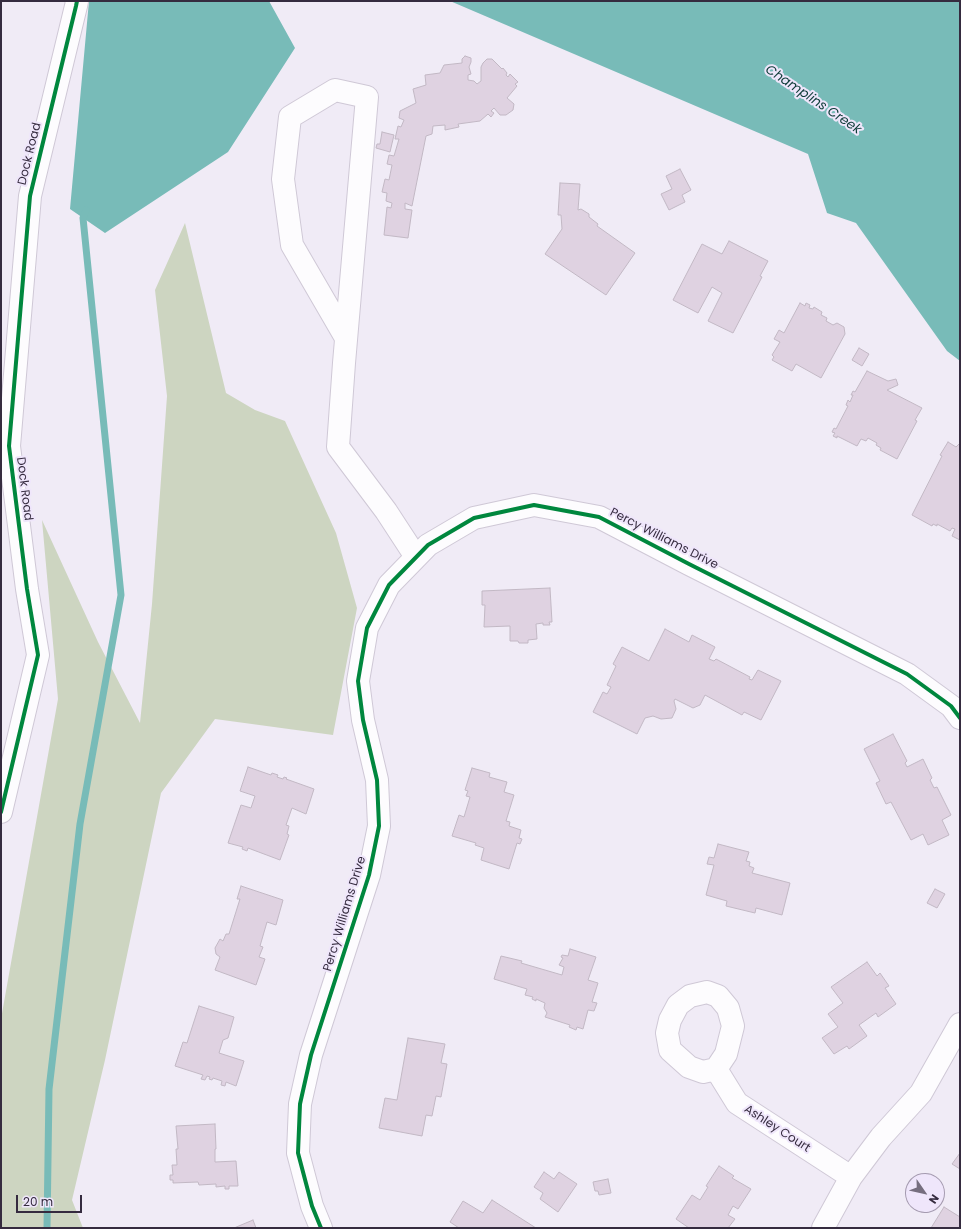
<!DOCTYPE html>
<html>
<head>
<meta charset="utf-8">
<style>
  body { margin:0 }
  #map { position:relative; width:961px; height:1229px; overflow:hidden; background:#f0ebf6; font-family:Poppins,sans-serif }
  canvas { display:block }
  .frame { position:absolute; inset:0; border:2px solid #352b3f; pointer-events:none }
  .north { position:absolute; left:905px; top:1173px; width:40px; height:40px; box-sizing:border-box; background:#efe6fb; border:1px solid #a59bb0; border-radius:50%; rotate:124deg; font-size:11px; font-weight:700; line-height:16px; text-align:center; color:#352b3f }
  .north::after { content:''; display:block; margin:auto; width:14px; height:18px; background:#766e7f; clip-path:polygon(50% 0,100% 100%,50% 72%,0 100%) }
  .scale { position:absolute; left:16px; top:1195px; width:66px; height:18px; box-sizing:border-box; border:2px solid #352b3f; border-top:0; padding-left:5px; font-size:12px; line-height:14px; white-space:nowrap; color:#352b3f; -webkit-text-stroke:3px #efe6fb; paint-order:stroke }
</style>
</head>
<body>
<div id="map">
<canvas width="961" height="1229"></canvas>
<div class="frame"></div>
<div class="north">N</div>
<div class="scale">20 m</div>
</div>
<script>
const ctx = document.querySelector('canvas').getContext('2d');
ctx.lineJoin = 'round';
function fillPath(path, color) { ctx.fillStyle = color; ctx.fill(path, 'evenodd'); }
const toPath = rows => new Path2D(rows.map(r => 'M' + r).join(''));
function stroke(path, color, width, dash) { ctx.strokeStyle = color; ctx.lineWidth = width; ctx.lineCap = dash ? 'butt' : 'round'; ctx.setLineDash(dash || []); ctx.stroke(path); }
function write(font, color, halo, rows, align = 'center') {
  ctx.font = font + ' Poppins,sans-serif'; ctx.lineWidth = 4; ctx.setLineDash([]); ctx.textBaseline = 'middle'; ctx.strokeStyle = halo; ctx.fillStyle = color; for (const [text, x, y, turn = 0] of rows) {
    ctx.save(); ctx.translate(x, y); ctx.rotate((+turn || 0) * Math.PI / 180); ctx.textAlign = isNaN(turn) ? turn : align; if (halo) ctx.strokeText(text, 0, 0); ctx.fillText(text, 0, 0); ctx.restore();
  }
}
fillPath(toPath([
  [185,223,226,393,255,410,285,421,336,533,357,608,333,735,215,719,161,793,105,1060,72,1200,83,1228,1,1228,1,1019,58,699,42,520,98,642,140,723,152,604,167,396,155,290]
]), '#cdd5c1');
fillPath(toPath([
  [89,1,269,1,295,48,228,152,105,233,70,209],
  [450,1,960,1,960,361,947,351,856,223,827,213,808,154]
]), '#78bbb8');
stroke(toPath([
  [47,1228,49,1089,80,824,121,595,83,218,86,210]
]), '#78bbb8', 7);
const building = toPath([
  [465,56,471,58,471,62,469,67,471,74,468,75,468,80,474,81,477,84,481,81,481,67,483,63,487,59,492,59,502,69,503,68,507,73,506,75,508,77,510,74,518,82,515,84,517,86,507,98,514,104,513,110,506,115,500,115,494,108,491,111,494,113,491,117,488,114,480,121,458,124,459,127,445,130,445,125,433,126,432,134,426,136,412,206,405,203,405,209,412,210,408,238,384,235,387,207,391,208,392,203,386,201,387,193,382,192,385,179,389,180,392,165,387,164,389,155,394,156,399,139,395,139,398,126,401,127,404,120,399,118,400,111,416,103,413,89,426,85,425,75,440,73,444,65,462,63,462,59,465,56],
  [382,132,394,135,390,152,376,148,377,144,380,144,382,132],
  [680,169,691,190,682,195,685,202,669,210,661,194,672,189,666,176,680,169],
  [560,183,580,184,578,210,581,209,589,214,589,217,598,224,597,226,635,253,606,295,545,254,562,229,561,215,558,215,560,183],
  [729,241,768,261,760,276,762,277,733,333,708,321,722,293,712,287,698,313,673,300,702,244,722,254,729,241],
  [800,303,805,306,806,303,810,305,809,308,813,309,814,307,822,312,821,315,827,318,826,321,833,325,837,323,844,327,845,334,821,378,796,364,792,371,772,360,774,357,772,355,780,342,774,339,779,330,784,333,800,303],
  [859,348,869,354,862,366,852,360,859,348],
  [867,371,888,381,896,379,898,385,887,390,922,408,915,420,917,421,897,459,880,450,881,448,876,445,877,443,868,438,866,441,861,439,857,446,837,436,837,438,833,436,835,433,832,432,834,428,836,429,848,406,846,405,848,400,850,402,853,395,851,395,853,391,855,392,867,371],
  [948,442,956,447,960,443,960,540,952,536,955,529,952,528,950,531,937,524,937,526,933,524,932,526,912,515,942,456,940,455,948,442],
  [550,588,552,622,549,622,550,625,543,625,543,623,536,624,537,639,528,640,528,643,519,643,518,641,510,641,510,626,484,627,485,605,482,605,482,591,550,588],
  [665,629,689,642,692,635,715,647,709,659,714,661,716,659,750,677,749,679,752,680,758,670,781,681,761,720,744,712,742,715,705,695,700,705,693,708,675,699,674,701,676,709,672,718,661,719,653,716,645,718,637,734,593,712,603,692,607,694,611,687,607,685,616,666,613,664,622,647,649,661,665,629],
  [893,734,907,761,905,763,907,767,923,759,932,778,930,780,934,788,937,787,951,815,942,820,949,835,928,845,923,834,911,840,891,802,886,804,876,783,880,781,864,749,893,734],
  [248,767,271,775,272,773,278,775,277,777,283,779,284,777,287,778,286,779,314,789,306,814,292,808,286,825,289,826,287,834,289,835,280,860,248,848,247,851,242,849,243,847,228,843,241,805,251,808,255,796,240,791,248,767],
  [472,768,490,773,489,777,507,782,504,792,514,795,506,821,510,822,509,826,521,830,519,838,522,839,520,844,517,843,509,869,481,860,484,848,475,845,476,843,452,836,459,815,464,817,470,797,466,796,468,791,465,790,472,768],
  [718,844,749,852,746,861,750,862,749,866,754,868,752,873,790,883,782,915,756,908,755,913,726,906,727,901,706,895,714,865,707,864,709,857,714,858,718,844],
  [241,886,283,900,276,925,267,922,260,946,263,947,259,957,265,959,256,985,215,970,220,957,216,954,215,948,220,939,223,941,226,934,229,934,240,899,237,899,241,886],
  [935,889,945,894,937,908,927,903,935,889],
  [570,949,596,957,588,980,598,983,592,1002,597,1003,594,1011,588,1010,583,1029,577,1027,576,1030,569,1027,570,1025,545,1017,547,1013,544,1008,545,1003,536,999,536,1001,532,999,533,997,525,995,527,989,494,979,501,956,522,961,521,963,562,975,564,967,559,965,563,958,561,957,562,955,568,956,570,949],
  [867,962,877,976,880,973,889,986,885,988,896,1004,878,1017,876,1013,859,1025,867,1036,849,1049,847,1046,834,1054,822,1038,838,1027,828,1014,843,1003,831,987,867,962],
  [199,1006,234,1017,228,1038,223,1040,219,1053,244,1061,236,1086,226,1082,225,1086,221,1085,222,1081,213,1078,212,1080,209,1079,210,1077,207,1076,205,1080,201,1079,203,1075,175,1066,183,1042,187,1043,199,1006],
  [408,1038,445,1044,441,1063,447,1064,441,1097,436,1096,432,1116,426,1115,422,1136,379,1128,385,1098,397,1100,408,1038],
  [215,1124,216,1149,215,1149,215,1162,236,1161,238,1186,229,1186,229,1189,225,1189,225,1186,216,1187,216,1184,199,1185,198,1182,173,1183,173,1180,170,1180,170,1175,173,1175,172,1165,177,1165,176,1149,178,1149,176,1126,215,1124],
  [960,1153,960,1169,952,1164,960,1153],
  [719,1166,734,1176,732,1178,751,1189,738,1209,733,1206,728,1215,735,1219,728,1228,689,1228,676,1219,692,1195,700,1200,708,1187,706,1186,719,1166],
  [544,1172,554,1179,559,1172,577,1184,558,1212,540,1199,543,1193,534,1187,544,1172],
  [608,1179,611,1193,599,1195,598,1191,595,1191,593,1182,608,1179],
  [492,1200,536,1228,459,1228,450,1222,463,1201,483,1213,492,1200],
  [944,1207,960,1217,960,1228,931,1228,944,1207],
  [253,1220,256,1228,234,1228,253,1220]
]);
fillPath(building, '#dfd2e1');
stroke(building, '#c2b8c4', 1);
const minor = toPath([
  [346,338,292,245,283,179,290,117,335,90,367,97,344,363,338,447,386,511,416,557],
  [1,812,38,655,27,589,9,446,30,196,76,6,77,1],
  [716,1069,726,1054,733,1026,728,1008,718,996,707,992,690,996,678,1005,670,1020,667,1033,670,1050,689,1067,703,1072,716,1069,737,1103,851,1177],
  [321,1228,312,1206,298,1153,300,1104,311,1055,369,875,379,826,377,780,363,720,358,681,367,628,389,585,428,545,474,518,534,505,599,517,689,564,907,674,951,706,960,718],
  [823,1228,851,1177,881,1137,921,1093,960,1024]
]);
stroke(minor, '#cfc8d6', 24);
stroke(minor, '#fdfcfe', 22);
stroke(toPath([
  [1,812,38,655,27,589,9,446,30,196,76,6,77,1],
  [321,1228,312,1206,298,1153,300,1104,311,1055,369,875,379,826,377,780,363,720,358,681,367,628,389,585,428,545,474,518,534,505,599,517,689,564,907,674,951,706,960,718]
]), '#00873e', 4);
write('12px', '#352b3f', '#efe6fb', [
  ["Dock Road",30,154,-76],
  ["Dock Road",24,489,83],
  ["Percy Williams Drive",664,539,27],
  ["Percy Williams Drive",345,914,-73],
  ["Ashley Court",777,1129,33]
]);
write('italic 13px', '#0d3b37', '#efe6fb', [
  ["Champlins Creek",813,100,34]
]);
</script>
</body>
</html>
